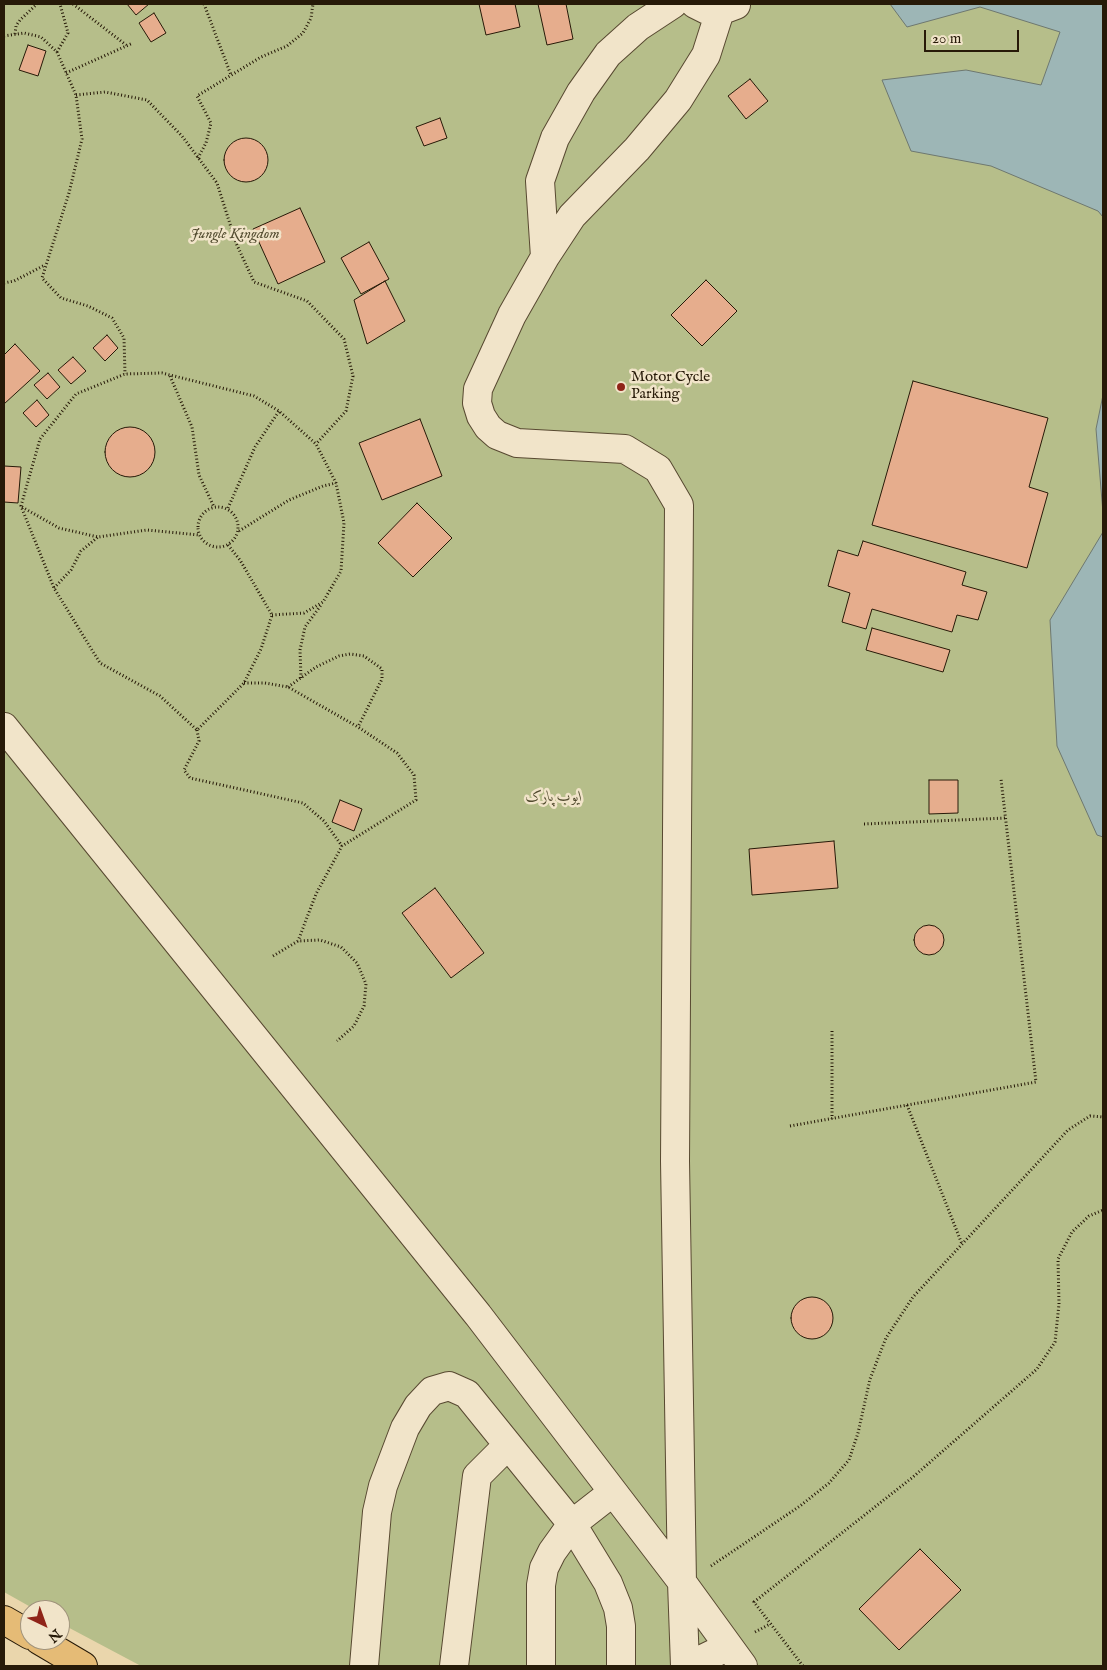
<!DOCTYPE html>
<html>
<head>
<meta charset="utf-8">
<style>
  body { margin:0 }
  #map { position:relative; width:1107px; height:1670px; overflow:hidden; background:#ead6ac; font-family:"IM FELL English",serif }
  canvas { display:block }
  .frame { position:absolute; inset:0; border:5px solid #271a08; pointer-events:none }
  .north { position:absolute; left:20px; top:1600px; width:50px; height:50px; box-sizing:border-box; background:#f1e4c9; border:1px solid #a0937c; border-radius:50%; rotate:138deg; font-size:14px; font-weight:700; line-height:20px; text-align:center; color:#271a08 }
  .north::after { content:''; display:block; margin:auto; width:18px; height:22px; background:#8f2418; clip-path:polygon(50% 0,100% 100%,50% 72%,0 100%) }
  .scale { position:absolute; left:924px; top:30px; width:95px; height:22px; box-sizing:border-box; border:2px solid #271a08; border-top:0; padding-left:6px; font-size:15px; line-height:18px; white-space:nowrap; color:#271a08; -webkit-text-stroke:4px #f1e4c9; paint-order:stroke }
</style>
</head>
<body>
<div id="map">
<canvas width="1107" height="1670"></canvas>
<div class="frame"></div>
<div class="north">N</div>
<div class="scale">20 m</div>
</div>
<script>
const ctx = document.querySelector('canvas').getContext('2d');
ctx.lineJoin = 'round';
function fillPath(path, color) { ctx.fillStyle = color; ctx.fill(path, 'evenodd'); }
const toPath = rows => new Path2D(rows.map(r => 'M' + r).join(''));
function stroke(path, color, width, dash) { ctx.strokeStyle = color; ctx.lineWidth = width; ctx.lineCap = dash ? 'butt' : 'round'; ctx.setLineDash(dash || []); ctx.stroke(path); }
function write(font, color, halo, rows, align = 'center') {
  ctx.font = font + ' "IM FELL English",Amiri,serif'; ctx.lineWidth = 5; ctx.setLineDash([]); ctx.textBaseline = 'middle'; ctx.strokeStyle = halo; ctx.fillStyle = color; for (const [text, x, y, turn = 0] of rows) {
    ctx.save(); ctx.translate(x, y); ctx.rotate((+turn || 0) * Math.PI / 180); ctx.textAlign = isNaN(turn) ? turn : align; if (halo) ctx.strokeText(text, 0, 0); ctx.fillText(text, 0, 0); ctx.restore();
  }
}
fillPath(toPath([
  [4,4,1103,4,1103,1666,141,1666,60,1623,60,1610,36,1610,4,1592]
]), '#b6be8a');
const water = toPath([
  [890,4,1103,4,1103,217,1098,211,991,166,911,151,882,80,966,70,1041,85,1060,32,980,7,907,27,890,4],
  [1103,395,1103,513,1096,429,1103,395],
  [1103,532,1103,837,1097,835,1057,746,1050,620,1103,532]
]);
fillPath(water, '#9db6b6');
stroke(water, '#6e7870', 1);
const building = toPath([
  [127,4,149,4,136,15,127,4],
  [479,4,515,4,520,27,486,35,479,4],
  [538,4,566,4,573,39,547,45,538,4],
  [154,13,166,33,151,42,139,23,154,13],
  [28,45,46,51,38,76,19,70,28,45],
  [750,79,768,101,746,119,728,96,750,79],
  [440,118,447,138,424,146,416,127,440,118],
  '224 160a22 22 0 1 1 44 0a22 22 0 1 1-44 0Z',
  [300,208,325,262,278,284,253,229,300,208],
  [369,242,389,279,361,294,341,258,369,242],
  [706,280,737,311,702,346,671,315,706,280],
  [385,281,405,321,367,344,354,300,385,281],
  [107,335,118,348,105,361,93,348,107,335],
  [15,344,40,371,4,404,4,355,15,344],
  [73,357,86,371,71,384,58,370,73,357],
  [48,373,60,387,47,399,34,385,48,373],
  [913,381,1048,418,1029,487,1048,493,1027,568,872,525,913,381],
  [37,400,49,415,36,427,23,413,37,400],
  [420,419,442,476,382,500,359,443,420,419],
  '105 452a25 25 0 1 1 50 0a25 25 0 1 1-50 0Z',
  [4,466,21,467,18,503,4,502,4,466],
  [417,503,452,538,413,577,378,543,417,503],
  [863,541,966,572,962,585,987,592,978,620,957,615,952,632,872,609,866,629,842,622,850,593,828,586,838,550,858,556,863,541],
  [872,628,950,650,943,672,866,650,872,628],
  [929,780,958,780,958,813,929,814,929,780],
  [340,800,362,809,354,831,332,822,340,800],
  [834,841,838,888,752,895,749,849,834,841],
  [435,888,484,953,451,978,402,913,435,888],
  '914 940a15 15 0 1 1 30 0a15 15 0 1 1-30 0Z',
  '791 1318a21 21 0 1 1 42 0a21 21 0 1 1-42 0Z',
  [920,1549,961,1590,899,1650,859,1609,920,1549]
]);
fillPath(building, '#e6ad8d');
stroke(building, '#271a08', 1);
const minor = toPath([
  [695,4,707,10,720,11,736,5],
  [545,257,540,181,555,138,581,92,608,54,638,27,673,4],
  [4,727,478,1315,682,1582,743,1666],
  [364,1666,377,1512,383,1486,405,1428,418,1406,432,1391,449,1386,467,1394,572,1524,608,1583,618,1608,621,1626,621,1666],
  [454,1666,477,1476,508,1445],
  [541,1666,541,1585,544,1568,552,1552,572,1524,613,1492],
  [685,1666,682,1582,675,1161,679,505,658,469,625,449,517,443,497,435,488,427,481,416,477,403,478,389,512,315,545,257,572,216,637,149,678,100,706,55,720,11],
  [688,1666,727,1647]
]);
const major = toPath([
  [4,1620,30,1635],
  [39,1640,83,1666]
]);
stroke(minor, '#584931', 30);
stroke(major, '#271a08', 30);
stroke(toPath([
  [73,4,126,45],
  [204,4,231,75],
  [15,34,16,26,20,20,37,4],
  [4,36,24,33,41,37,57,52,76,95,82,139,69,193,42,278,61,298,88,306,112,318,124,338,125,374],
  [57,52,68,33,60,4],
  [66,73,133,43],
  [76,95,105,92,147,100,182,136,217,183,236,243,254,282,307,301,344,339,353,376,346,411,316,444],
  [198,158,206,143,211,123,197,96,261,57,287,46,303,33,311,18,313,4],
  [4,283,14,281,45,265],
  [170,376,192,427,199,475,214,507],
  '198 527a20 20 0 1 1 40 0a20 20 0 1 1-40 0Z',
  [22,507,59,528,98,537,147,530,199,535],
  [228,508,255,447,279,411],
  [239,531,289,500,323,486,336,483],
  [228,545,240,560,272,615,261,649,244,683,197,730,160,696,100,663,54,588,21,506,40,439,76,394,125,374,162,373,254,396,279,411,316,444,336,483,344,523,341,571,323,602,304,613,272,615],
  [54,588,71,570,81,551,98,537],
  [301,678,300,650,305,627,321,605],
  [244,683,265,683,288,687,358,727,397,753,414,775,416,800,342,846,316,894,298,941],
  [288,687,316,667,339,656,350,654,364,656,382,669,382,679,358,727],
  [197,730,199,741,184,770,190,778,303,803,324,821,342,846],
  [864,824,1006,818],
  [273,956,298,941,320,940,341,947,357,963,366,984,364,1006,354,1026,337,1041],
  [832,1031,832,1119],
  [907,1105,962,1244],
  [790,1126,1036,1082,1001,779],
  [711,1566,800,1506,829,1483,849,1460,858,1433,870,1379,886,1338,913,1297,1068,1130,1090,1116,1103,1117],
  [755,1632,770,1624],
  [803,1666,754,1602,913,1477,1037,1369,1055,1342,1059,1304,1058,1259,1072,1232,1089,1216,1103,1210]
]), '#271a08', 3, [1, 2.5]);
stroke(minor, '#f1e4c9', 28);
stroke(major, '#e5bb76', 28);
for (const [x, y, r, color] of [
  [621,387,5,"#8f2418"]
]) { const dot = new Path2D(); dot.arc(x, y, r, 0, 2 * Math.PI); ctx.fillStyle = color; ctx.fill(dot); stroke(dot, '#f1e4c9', 2); }
write('italic 15px', '#524b2f', '#f1e4c9', [
  ["Jungle Kingdom",235,235],
  ["ایوب پارک",554,798]
]);
write('15px', '#271a08', '#f1e4c9', [
  ["Motor Cycle",631,378],
  ["Parking",631,395]
], 'left');
</script>
</body>
</html>
